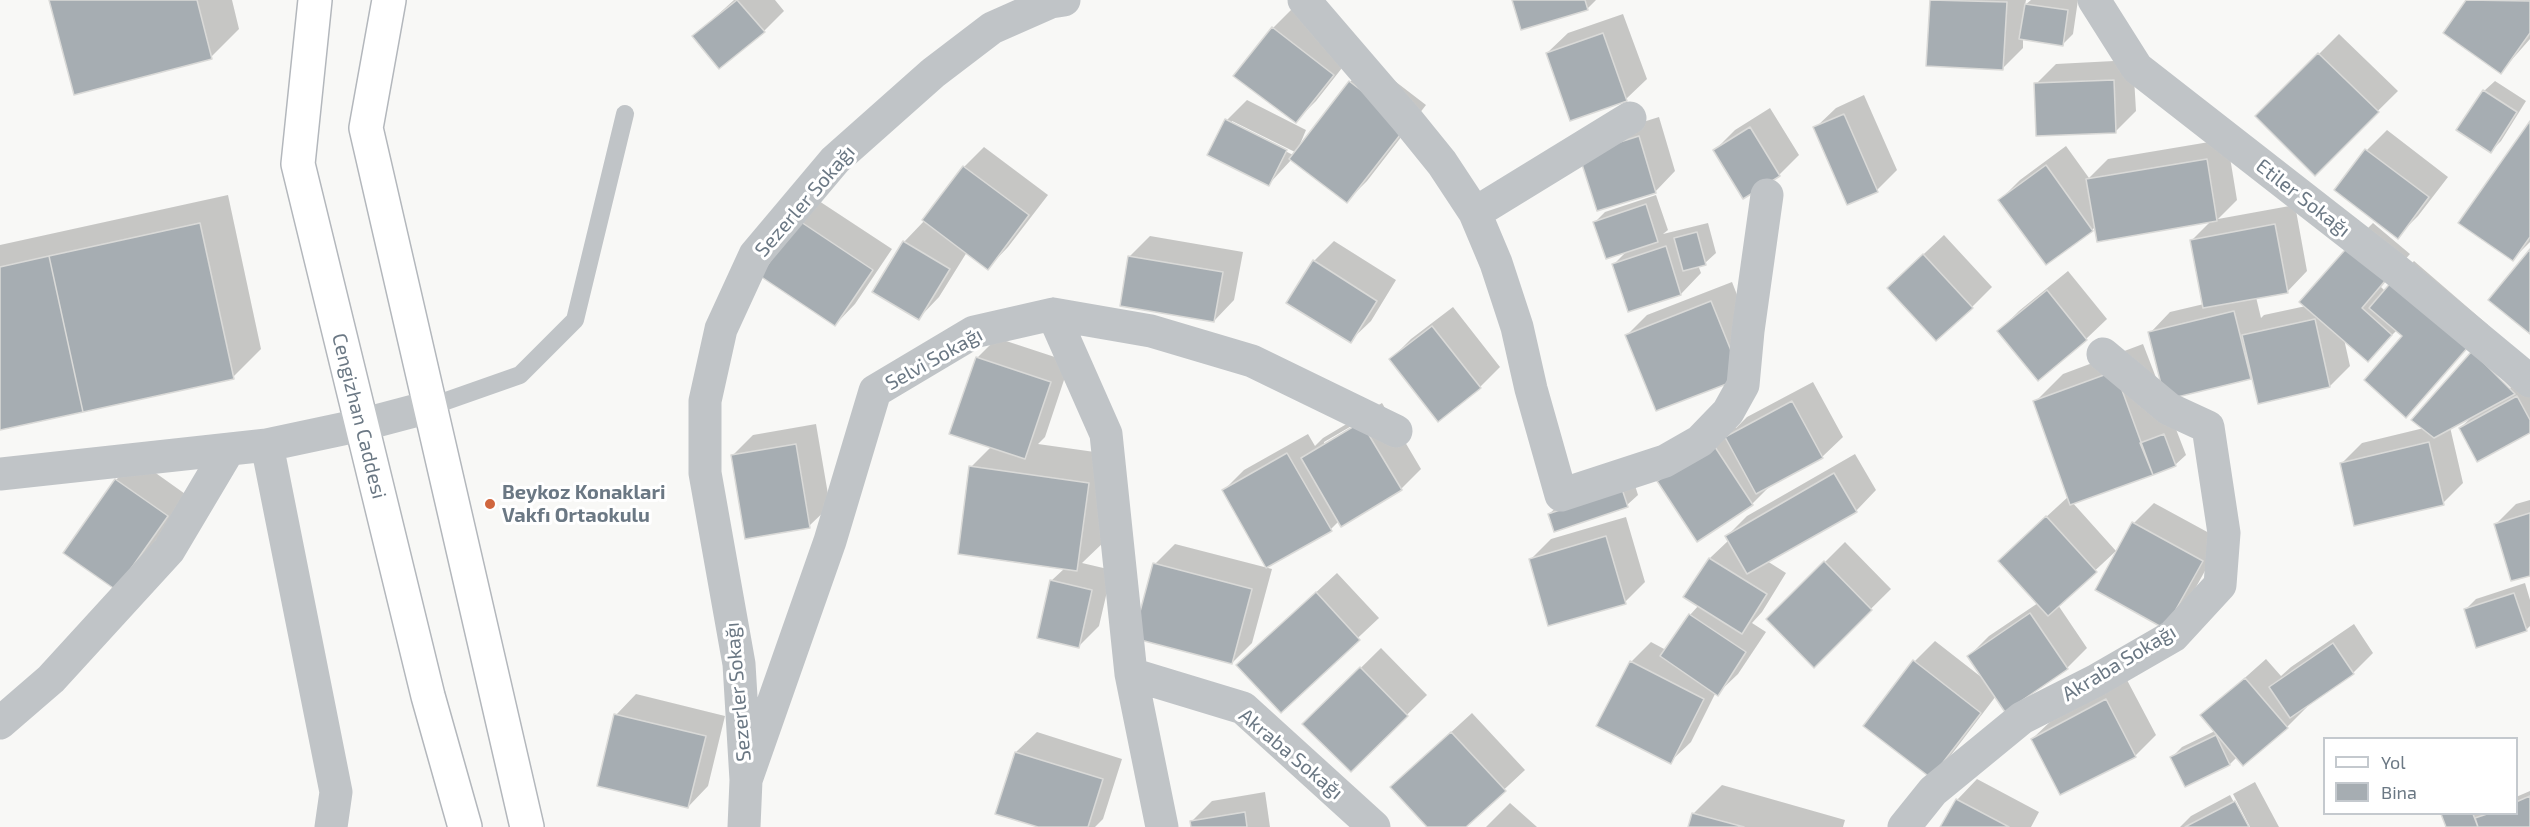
<!DOCTYPE html>
<html>
<head>
<meta charset="utf-8">
<style>
  body { margin:0 }
  #map { position:relative; width:2530px; height:827px; overflow:hidden; background:#f8f8f6; font-family:"Exo 2",sans-serif }
  canvas { display:block }
  .legend { position:absolute; left:2323px; top:737px; width:195px; height:78px; box-sizing:border-box; background:#fff; border:2px solid #c4c9ce; margin:0; padding:8px 10px; list-style:none; font-size:18px; color:#6b7884 }
  .legend li { display:flex; align-items:center; gap:12px; height:30px }
  .legend b { width:30px; border:2px solid #c4c9ce }
</style>
</head>
<body>
<div id="map">
<canvas width="2530" height="827"></canvas>
<ul class="legend">
<li><b style="height:8px;background:#fff"></b>Yol</li>
<li><b style="height:16px;background:#a6adb2"></b>Bina</li>
</ul>
</div>
<script>
const ctx = document.querySelector('canvas').getContext('2d');
ctx.lineJoin = 'round';
function fillPath(path, color) { ctx.fillStyle = color; ctx.fill(path, 'evenodd'); }
const toPath = rows => new Path2D(rows.map(r => 'M' + r).join(''));
function stroke(path, color, width, dash) { ctx.strokeStyle = color; ctx.lineWidth = width; ctx.lineCap = dash ? 'butt' : 'round'; ctx.setLineDash(dash || []); ctx.stroke(path); }
function write(font, color, halo, rows, align = 'center') {
  ctx.font = font + ' "Exo 2",sans-serif'; ctx.lineWidth = 6; ctx.setLineDash([]); ctx.textBaseline = 'middle'; ctx.strokeStyle = halo; ctx.fillStyle = color; for (const [text, x, y, turn = 0] of rows) {
    ctx.save(); ctx.translate(x, y); ctx.rotate((+turn || 0) * Math.PI / 180); ctx.textAlign = isNaN(turn) ? turn : align; if (halo) ctx.strokeText(text, 0, 0); ctx.fillText(text, 0, 0); ctx.restore();
  }
}
fillPath(toPath([
  [51,0,232,0,239,29,211,57],
  [734,0,775,0,784,11,764,31,694,36],
  [1514,0,1596,0,1587,9],
  [1932,0,2026,0,2025,5,2031,0,2078,0,2073,34,2062,45,2023,39,2023,48,2003,68,1928,64],
  [2468,0,2530,0,2530,39,2501,72,2445,32],
  [1293,8,1353,54,1316,101,1296,121,1273,28],
  [1623,14,1647,79,1626,99,1570,119,1547,53,1568,33],
  [2339,34,2398,91,2315,173,2257,116],
  [2133,60,2136,111,2115,132,2036,84,2056,64],
  [1370,62,1426,105,1367,181,1347,201,1292,159,1269,184,1227,120,1247,100,1306,130,1298,149,1350,82],
  [1232,121,1295,152,1293,155,1232,124],
  [2495,81,2526,101,2501,141,2491,151,2484,91],
  [1864,95,1897,170,1877,190,1815,128,1836,108],
  [1770,108,1799,155,1779,175,1715,150,1735,130],
  [1659,117,1675,171,1655,192,1601,135],
  [2530,124,2530,242,2513,259],
  [2387,130,2448,177,2418,216,2397,237,2336,190,2367,150],
  [2227,139,2237,200,2218,219,2295,205,2307,271,2287,292,2256,297,2261,318,2264,315,2306,306,2353,243,2373,223,2410,254,2381,287,2385,291,2414,261,2488,325,2406,416,2404,336,2397,330,2388,339,2344,339,2350,366,2330,386,2253,375,2250,378,2150,333,2170,312,2204,304,2192,240,2211,221,2096,226,2092,230,2000,200,2020,180,2066,146,2089,178,2108,159],
  [984,147,1048,195,1008,247,988,268,967,252,939,297,919,318,904,242,925,220,964,167],
  [228,195,261,349,233,377,0,428,0,245],
  [1656,195,1668,230,1663,234,1708,223,1716,253,1705,263,1698,265,1701,273,1681,294,1629,310,1614,264,1628,250,1595,222,1605,212],
  [819,201,892,249,855,304,835,325,762,276],
  [1944,235,1992,287,1972,307,1909,268],
  [1150,236,1243,252,1234,300,1214,321,1122,305,1130,256],
  [1334,241,1396,280,1371,321,1350,341,1314,261],
  [2068,271,2107,319,2086,339,2038,379,1999,331,2019,311],
  [1732,282,1761,356,1627,335,1647,315],
  [1453,307,1500,367,1480,387,1391,359,1411,339],
  [997,338,1070,362,1045,437,1038,444,1116,455,1105,541,1082,563,1112,570,1099,626,1079,646,1051,581,1065,568,971,467,991,447,977,358],
  [2143,344,2186,455,2175,465,2072,502,2116,551,2058,605,2087,648,2067,668,1996,696,1951,755,1931,776,1915,661,1935,641,1985,680,1969,656,1989,636,2038,603,2020,541,2069,496,2035,402,2063,374],
  [2474,351,2530,382,2530,431,2460,428,2473,416,2450,427,2463,483,2443,503,2342,463,2362,443,2424,428,2508,390,2511,388],
  [1813,382,1843,437,1822,457,1772,484,1752,504,1659,481,1733,425,1736,428,1747,417],
  [1382,403,1421,469,1401,489,1339,521,1331,529,1224,490,1244,470,1308,434,1315,446,1323,438],
  [1367,417,1368,419,1324,446,1324,442],
  [816,424,830,506,809,526,733,455,753,435],
  [1855,454,1876,490,1856,511,1767,561,1786,573,1762,612,1752,623,1766,632,1738,674,1717,694,1716,692,1691,742,1670,762,1631,662,1651,642,1666,650,1690,615,1699,605,1685,597,1710,558,1729,540,1727,536,1747,516],
  [136,459,188,496,136,568,116,480],
  [1633,479,1638,495,1627,505,1549,514,1560,504],
  [2530,500,2530,574,2496,524,2516,504],
  [2154,503,2222,540,2185,607,2165,627,2134,523],
  [1626,517,1645,582,1625,602,1531,559,1551,539],
  [1845,542,1891,589,1814,665,1768,619],
  [1175,544,1272,569,1252,643,1232,663,1155,564],
  [1337,573,1379,618,1281,710,1259,645],
  [2525,583,2530,600,2530,626,2526,630,2465,610,2476,599],
  [2354,624,2373,653,2353,673,2306,705,2307,707,2287,727,2237,757,2230,764,2172,757,2182,747,2215,731,2202,716,2266,659,2281,676,2291,667],
  [1381,648,1427,695,1351,770,1304,724],
  [2127,680,2156,735,2136,755,2061,793,2032,739,2053,719],
  [636,694,725,716,708,786,688,807,616,715],
  [1472,713,1525,770,1464,827,1429,827,1413,767],
  [1037,732,1122,759,1103,819,1095,827,1043,827,997,813,1016,752],
  [1977,779,2039,812,2031,827,1942,827,1957,800],
  [2255,782,2279,827,2250,827,2233,794],
  [1722,785,1845,820,1843,827,1690,827,1694,813],
  [2530,791,2530,827,2448,827,2443,814,2516,814,2516,797],
  [1265,792,1270,827,1193,827,1192,821,1212,801],
  [2230,795,2247,827,2180,827,2191,816],
  [1510,803,1537,827,1486,827]
]), '#0003');
const building = toPath([
  [49,0,197,0,212,59,74,95,49,0],
  [737,0,765,32,719,69,692,36,737,0],
  [1512,0,1585,0,1588,10,1521,30,1512,0],
  [1930,0,2007,2,2003,70,1926,66,1930,0],
  [2466,0,2530,1,2530,33,2501,74,2443,33,2466,0],
  [2025,4,2068,10,2063,46,2019,39,2025,4],
  [1272,27,1334,75,1296,123,1233,76,1272,27],
  [1603,33,1627,101,1570,121,1546,53,1603,33],
  [2318,53,2379,112,2315,176,2255,116,2318,53],
  [2114,80,2116,133,2036,136,2034,83,2114,80],
  [1349,81,1407,126,1347,203,1289,159,1349,81],
  [2483,90,2517,112,2491,153,2456,130,2483,90],
  [1844,114,1878,192,1847,205,1813,127,1844,114],
  [1225,119,1287,150,1269,186,1207,155,1225,119],
  [2530,121,2530,237,2513,261,2458,223,2530,121],
  [1750,127,1780,176,1743,199,1713,150,1750,127],
  [1639,136,1656,193,1597,211,1579,155,1639,136],
  [2365,149,2429,197,2398,239,2334,190,2365,149],
  [2207,159,2217,221,2097,242,2086,179,2207,159],
  [2046,165,2093,231,2046,265,1998,200,2046,165],
  [963,166,1029,215,988,270,922,220,963,166],
  [1646,204,1658,242,1606,259,1593,222,1646,204],
  [798,220,873,270,835,326,760,276,798,220],
  [200,223,234,379,83,412,49,256,200,223],
  [2275,224,2288,293,2203,308,2190,240,2275,224],
  [1697,232,1706,265,1683,271,1674,238,1697,232],
  [903,241,950,269,919,320,872,292,903,241],
  [2352,242,2390,275,2362,308,2392,335,2368,362,2299,302,2352,242],
  [1666,246,1681,295,1628,312,1612,264,1666,246],
  [2530,249,2530,334,2488,300,2530,249],
  [1923,254,1973,308,1936,341,1887,288,1923,254],
  [49,256,83,412,0,430,0,267,49,256],
  [1128,256,1223,272,1214,322,1120,306,1128,256],
  [1313,260,1377,301,1351,343,1286,303,1313,260],
  [2393,280,2469,346,2406,418,2364,380,2402,336,2369,308,2393,280],
  [2047,290,2087,340,2038,381,1997,331,2047,290],
  [1711,301,1742,378,1656,411,1625,335,1711,301],
  [2234,311,2251,379,2165,400,2148,332,2234,311],
  [2315,319,2330,387,2258,404,2242,335,2315,319],
  [1432,326,1481,388,1438,422,1389,359,1432,326],
  [2472,351,2515,394,2434,438,2411,420,2472,351],
  [976,357,1051,382,1025,459,949,434,976,357],
  [2115,371,2153,475,2070,505,2033,401,2115,371],
  [2517,396,2530,420,2530,433,2477,462,2459,428,2517,396],
  [1792,401,1823,458,1756,494,1725,437,1792,401],
  [1361,422,1402,490,1341,527,1301,458,1361,422],
  [2164,434,2176,466,2153,475,2140,443,2164,434],
  [2429,442,2444,505,2354,526,2340,463,2429,442],
  [796,444,810,528,745,539,731,455,796,444],
  [1713,444,1753,505,1697,542,1657,481,1713,444],
  [1287,453,1332,531,1266,568,1222,490,1287,453],
  [969,466,1089,483,1077,571,958,554,969,466],
  [1834,473,1857,512,1747,574,1725,536,1834,473],
  [115,479,168,516,116,590,63,553,115,479],
  [1622,489,1628,507,1554,532,1548,514,1622,489],
  [2530,513,2530,576,2511,581,2494,524,2530,513],
  [2046,516,2097,572,2048,616,1998,561,2046,516],
  [2132,522,2203,561,2165,629,2095,590,2132,522],
  [1606,536,1626,604,1548,626,1529,559,1606,536],
  [1709,558,1767,594,1742,634,1683,597,1709,558],
  [1824,561,1872,610,1814,668,1766,619,1824,561],
  [1153,563,1252,589,1232,664,1133,638,1153,563],
  [1050,580,1092,590,1079,648,1037,638,1050,580],
  [1316,592,1360,640,1281,713,1236,665,1316,592],
  [2514,593,2527,631,2476,648,2464,609,2514,593],
  [2030,613,2068,669,2005,712,1967,656,2030,613],
  [1689,614,1746,652,1718,696,1660,656,1689,614],
  [2333,643,2354,674,2290,718,2269,687,2333,643],
  [1913,660,1981,713,1931,778,1863,726,1913,660],
  [1630,661,1704,699,1671,764,1596,726,1630,661],
  [1360,667,1408,716,1351,772,1302,724,1360,667],
  [2245,678,2288,728,2243,766,2200,715,2245,678],
  [2106,699,2136,757,2060,795,2031,739,2106,699],
  [614,714,706,736,688,808,597,786,614,714],
  [1451,732,1506,791,1466,827,1427,827,1390,787,1451,732],
  [2216,735,2230,765,2185,787,2170,757,2216,735],
  [1015,752,1103,779,1088,827,1038,827,995,814,1015,752],
  [2530,796,2530,827,2478,827,2475,818,2487,814,2516,814,2516,802,2530,796],
  [1956,799,2009,827,1940,827,1956,799],
  [2235,801,2249,827,2185,827,2235,801],
  [1245,812,1247,827,1191,827,1190,821,1245,812],
  [1692,813,1744,827,1688,827,1692,813],
  [2441,814,2473,814,2478,827,2446,827,2441,814]
]);
fillPath(building, '#a6adb2');
stroke(building, '#dadad8', 1.5);
const secondary = toPath([
  [315,0,298,164,428,696,465,827],
  [389,0,366,128,527,827]
]);
stroke(secondary, '#b3b7bc', 36);
stroke(toPath([
  [429,407,520,375,575,320,625,114]
]), '#c0c4c7', 18);
stroke(toPath([
  [1304,0,1408,121,1442,163,1475,213,1496,263,1517,327,1531,389,1561,495,1665,461,1700,441,1728,412,1743,385,1748,331,1767,195],
  [2094,0,2137,68,2396,270,2530,381],
  [1475,213,1630,118],
  [1053,314,1151,331,1252,361,1396,431],
  [267,445,336,792,331,827],
  [0,474,267,445,361,425,429,407],
  [1131,674,1243,708,1374,827],
  [0,723,51,679,169,550,229,449],
  [746,780,830,541,875,391,974,332,1053,314,1106,434,1131,674,1162,827],
  [744,827,746,780,739,664,705,473,705,401,721,329,755,255,835,160,933,73,992,28,1051,2,1064,0],
  [1904,827,1933,791,2022,718,2095,681,2173,636,2220,585,2224,533,2208,427,2169,409,2103,354]
]), '#c0c4c7', 33);
stroke(secondary, '#fff', 33);
for (const [x, y, r, color] of [
  [490,504,6,"#d0663e"]
]) { const dot = new Path2D(); dot.arc(x, y, r, 0, 2 * Math.PI); ctx.fillStyle = color; ctx.fill(dot); stroke(dot, '#fff', 2); }
write('20px', '#6b7884', '#fff', [
  ["Etiler Sokağı",2303,198,38],
  ["Sezerler Sokağı",805,201,-49],
  ["Selvi Sokağı",934,359,-29],
  ["Cengizhan Caddesi",359,416,76],
  ["Akraba Sokağı",2119,663,-31],
  ["Sezerler Sokağı",738,692,-95],
  ["Akraba Sokağı",1291,754,40]
]);
write('bold 20px', '#6b7884', '#fff', [
  ["Beykoz Konaklari",502,492],
  ["Vakfı Ortaokulu",502,515]
], 'left');
</script>
</body>
</html>
